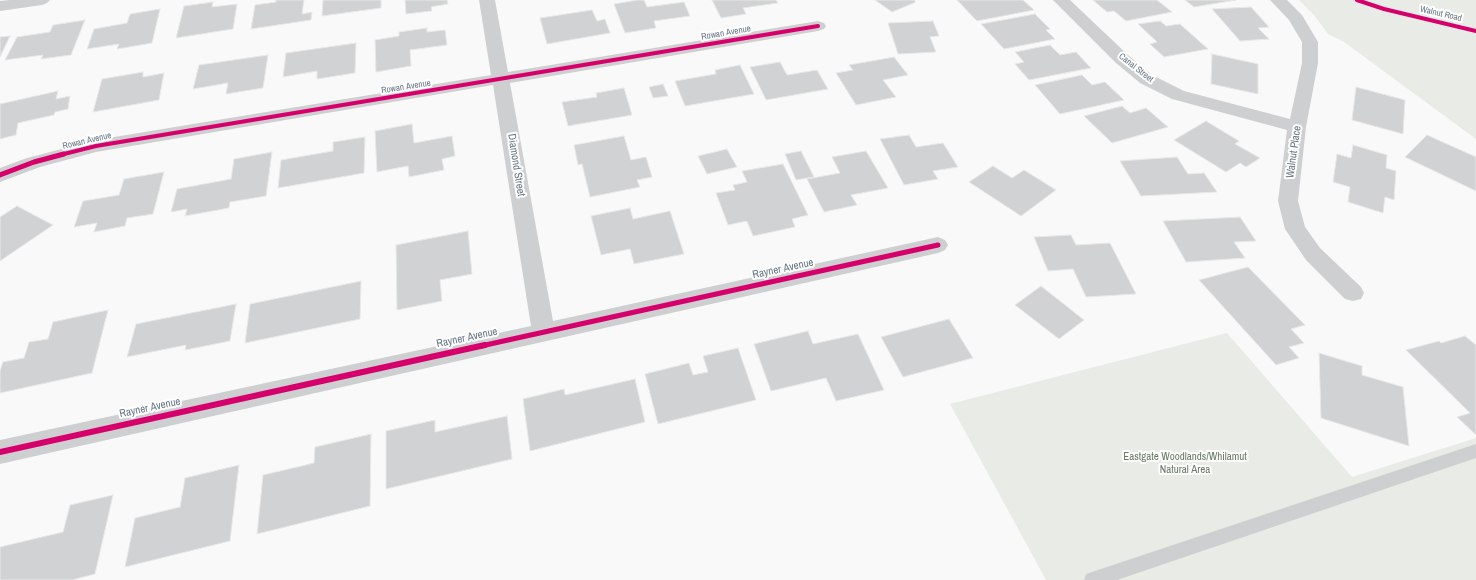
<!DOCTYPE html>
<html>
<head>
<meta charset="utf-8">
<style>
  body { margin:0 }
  canvas { display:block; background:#f9f9f9 }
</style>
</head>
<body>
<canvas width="1476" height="580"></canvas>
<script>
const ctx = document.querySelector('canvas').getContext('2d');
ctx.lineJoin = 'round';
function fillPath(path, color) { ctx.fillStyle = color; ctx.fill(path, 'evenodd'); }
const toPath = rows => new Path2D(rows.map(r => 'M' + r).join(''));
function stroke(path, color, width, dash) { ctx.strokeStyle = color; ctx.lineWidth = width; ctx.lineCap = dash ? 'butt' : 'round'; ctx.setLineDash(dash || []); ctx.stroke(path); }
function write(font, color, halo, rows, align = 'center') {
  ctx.font = font + ' "Archivo Narrow",sans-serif'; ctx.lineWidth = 4; ctx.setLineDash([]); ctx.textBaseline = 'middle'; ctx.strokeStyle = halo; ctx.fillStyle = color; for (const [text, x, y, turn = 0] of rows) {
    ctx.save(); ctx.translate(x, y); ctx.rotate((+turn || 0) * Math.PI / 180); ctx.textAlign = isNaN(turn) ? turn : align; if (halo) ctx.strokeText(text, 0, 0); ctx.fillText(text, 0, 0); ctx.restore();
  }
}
fillPath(toPath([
  [1299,0,1476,0,1476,139,1344,42,1328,34,1314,15],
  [1227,333,1352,477,1476,438,1476,580,1046,580,950,404]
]), '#e8ebe6');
const building = toPath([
  [276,0,304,0,302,14,312,12,311,20,251,29,255,5,276,2,276,0],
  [323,0,381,0,381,8,322,16,323,0],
  [405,0,447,0,448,4,431,7,432,11,406,14,405,0],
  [638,0,644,0,647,7,684,2,690,16,654,21,656,28,625,33,614,4,638,0],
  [712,0,776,0,778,3,743,8,746,14,721,18,712,0],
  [875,0,914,0,916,2,892,12,875,0],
  [957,0,1023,0,1034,10,977,21,957,0],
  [1093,0,1157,0,1172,12,1126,21,1114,11,1107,12,1093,0],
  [1185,0,1236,0,1194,7,1185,0],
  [213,2,212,7,237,4,233,29,176,38,184,6,213,2],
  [1251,7,1269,27,1258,28,1269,39,1240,41,1212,9,1251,7],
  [160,9,152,43,117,49,119,44,87,49,94,29,127,23,130,14,160,9],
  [592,10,597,21,605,19,610,33,547,44,540,18,592,10],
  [1035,14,1050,29,1046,30,1055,39,1004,49,981,24,1035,14],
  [85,20,71,55,41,59,43,55,5,60,17,37,50,32,53,25,85,20],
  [933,21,939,36,930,37,936,52,898,54,888,23,933,21],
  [1160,21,1166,26,1180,24,1208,49,1164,57,1150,44,1157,42,1138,24,1160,21],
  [427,28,427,32,445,30,447,45,410,50,411,66,376,72,375,40,399,36,399,32,427,28],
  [10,36,0,57,0,37,10,36],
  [356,43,355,73,317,79,317,71,283,77,286,53,356,43],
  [1050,45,1060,55,1076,52,1091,68,1029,80,1015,64,1024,62,1015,52,1050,45],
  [1212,54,1258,64,1258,94,1211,84,1212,54],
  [268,55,263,88,226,94,228,83,193,89,199,65,268,55],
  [894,57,908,75,883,80,896,97,856,105,836,73,853,70,849,65,894,57],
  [780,62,787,75,817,70,828,89,766,100,750,67,780,62],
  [740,65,754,94,685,106,675,81,716,74,715,70,740,65],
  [143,72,143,77,164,73,159,100,93,112,102,79,143,72],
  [1082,75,1092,85,1105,82,1124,100,1060,114,1035,85,1082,75],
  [663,84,668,96,653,98,649,87,663,84],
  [1356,87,1405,100,1403,134,1352,120,1356,87],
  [624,88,632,115,568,126,562,102,597,97,596,93,624,88],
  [58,91,56,99,70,96,68,109,55,112,54,115,18,123,16,135,0,139,0,104,58,91],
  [1122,106,1130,113,1146,108,1168,127,1112,143,1084,116,1122,106],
  [1206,121,1239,141,1235,144,1260,158,1246,167,1240,163,1226,172,1174,140,1206,121],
  [412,124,414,143,452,136,455,156,442,159,444,170,409,177,408,166,377,172,375,131,412,124],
  [909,135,916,147,943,143,958,167,933,171,938,179,904,185,880,139,909,135],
  [1427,135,1476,157,1476,191,1405,157,1427,135],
  [624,136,631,160,646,157,652,177,637,180,640,187,590,197,582,164,578,165,574,145,624,136],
  [365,137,364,173,278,188,281,160,333,151,333,142,365,137],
  [1353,145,1387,155,1386,168,1396,171,1394,200,1385,197,1383,213,1348,202,1350,187,1333,182,1337,154,1351,158,1353,145],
  [727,149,737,167,707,174,698,156,727,149],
  [801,151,814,177,796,180,785,154,801,151],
  [866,151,888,188,851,195,857,205,824,212,807,179,840,173,832,157,866,151],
  [272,152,266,196,230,202,229,208,185,216,187,209,171,212,177,189,231,179,234,159,272,152],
  [1177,157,1188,174,1204,173,1217,192,1141,196,1120,161,1177,157],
  [783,164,808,215,792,219,795,227,753,236,747,221,728,225,716,193,735,190,733,185,747,182,742,171,783,164],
  [993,166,1012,178,1024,170,1056,190,1021,216,969,182,993,166],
  [164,172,153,214,127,218,125,226,94,232,97,223,74,227,83,201,119,195,124,179,164,172],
  [17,206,53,225,0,261,0,217,17,206],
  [630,208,633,219,670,211,684,254,634,264,630,249,601,255,591,216,630,208],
  [1240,217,1256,241,1234,242,1245,258,1186,262,1163,221,1240,217],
  [468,231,472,274,440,280,442,301,397,310,396,245,468,231],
  [1071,235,1076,245,1110,243,1136,294,1086,297,1073,269,1048,271,1034,237,1071,235],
  [1248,267,1305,325,1291,329,1304,343,1289,347,1299,358,1276,365,1199,280,1248,267],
  [361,281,360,319,245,343,250,304,361,281],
  [1041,286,1084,320,1059,339,1015,305,1041,286],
  [236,304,230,341,185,350,186,345,127,357,136,324,236,304],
  [108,310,92,373,0,393,0,371,3,362,24,358,29,342,48,339,53,322,108,310],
  [949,319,973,358,903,377,881,337,949,319],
  [808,331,813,344,858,334,884,390,836,401,826,378,771,391,754,344,808,331],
  [1465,336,1476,345,1476,435,1457,417,1470,413,1406,350,1439,341,1441,343,1465,336],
  [738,348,756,400,658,424,645,374,689,363,693,375,708,372,703,356,738,348],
  [1319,353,1362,366,1362,375,1403,387,1409,446,1321,418,1319,353],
  [635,379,645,422,530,451,523,399,564,389,565,395,635,379],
  [507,416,512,459,386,489,386,431,435,420,435,432,507,416],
  [371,434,370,506,257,534,263,475,314,463,315,447,371,434],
  [239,465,230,541,125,567,135,518,180,507,185,478,239,465],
  [113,495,95,574,72,580,0,580,0,547,63,532,70,505,113,495]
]);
fillPath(building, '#d0d2d3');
stroke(building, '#e8e8e8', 1);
fillPath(toPath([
  [1476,444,1476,458,1117,580,1084,580,1086,574,1476,444]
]), '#cecfd0');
fillPath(toPath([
  [10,0,50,0,47,3,42,5,0,11,0,1,10,0],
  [479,0,495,0,508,72,818,21,824,23,826,26,824,29,818,31,510,83,553,321,938,237,945,240,948,245,945,250,938,253,0,464,0,440,531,326,493,85,96,152,40,167,0,182,0,168,27,158,96,140,491,75,479,0],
  [1053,0,1070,0,1128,55,1152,75,1184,91,1290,119,1302,63,1302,42,1289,20,1270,0,1287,0,1302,15,1318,42,1318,63,1306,127,1298,201,1305,227,1320,248,1361,287,1364,293,1361,299,1353,301,1345,299,1306,260,1285,229,1278,201,1287,130,1172,99,1140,83,1116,63,1053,0]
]), '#cecfd0');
stroke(toPath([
  [1357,0,1384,9,1476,31],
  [60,155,96,146,818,26]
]), '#d6006c', 4);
stroke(toPath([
  [0,175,34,162,64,154],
  [481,346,938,245]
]), '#d6006c', 5);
stroke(toPath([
  [0,452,485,345]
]), '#d6006c', 6);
write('9px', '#657683', '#fff', [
  ["Walnut Road",1441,14,13],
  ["Rowan Avenue",726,33,-10],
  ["Canal Street",1136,68,38],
  ["Rowan Avenue",406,87,-9],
  ["Rowan Avenue",87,141,-13]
]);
write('11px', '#657683', '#fff', [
  ["Walnut Place",1294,152,-82],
  ["Diamond Street",516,165,81],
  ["Rayner Avenue",783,269,-12],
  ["Rayner Avenue",467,338,-12],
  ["Rayner Avenue",150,408,-12]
]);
write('11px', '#687a64', '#fff', [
  ["Eastgate Woodlands/Whilamut",1185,457],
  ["Natural Area",1185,470]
]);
</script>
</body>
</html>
